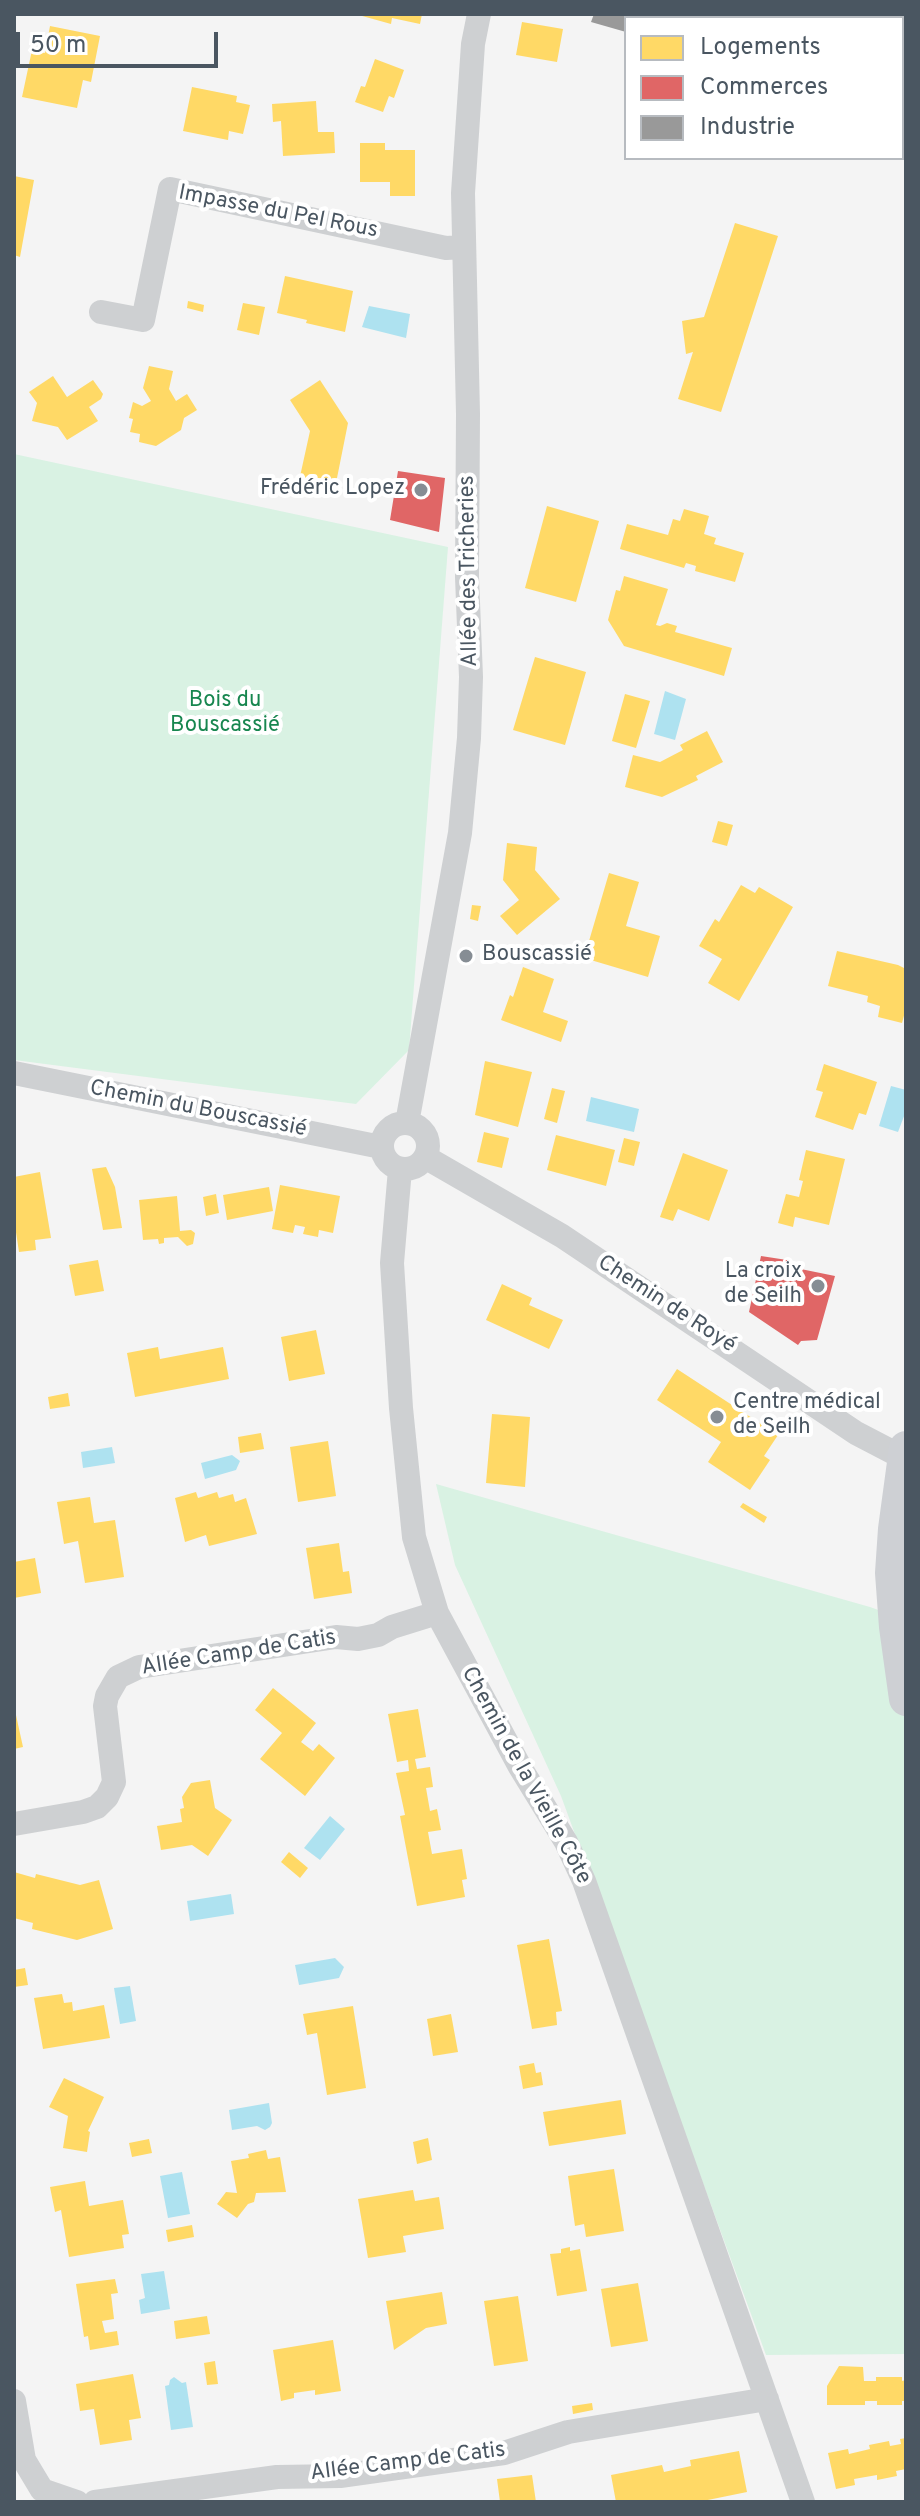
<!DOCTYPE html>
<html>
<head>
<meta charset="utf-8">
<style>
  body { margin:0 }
  #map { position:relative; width:920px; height:2516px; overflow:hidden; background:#f4f4f4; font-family:Overpass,sans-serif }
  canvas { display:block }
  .frame { position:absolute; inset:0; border:16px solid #4a5661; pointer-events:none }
  .legend { position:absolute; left:624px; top:16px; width:280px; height:144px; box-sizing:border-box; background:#fff; border:2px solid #b7bbc0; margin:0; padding:10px 14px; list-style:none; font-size:24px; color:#4a5661 }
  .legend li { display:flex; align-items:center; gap:16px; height:40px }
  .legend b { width:40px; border:2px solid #b7bbc0 }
  .scale { position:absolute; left:16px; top:32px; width:202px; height:36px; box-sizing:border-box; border:4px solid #4a5661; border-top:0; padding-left:10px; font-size:24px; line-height:28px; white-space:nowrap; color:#4a5661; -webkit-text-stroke:6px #fff; paint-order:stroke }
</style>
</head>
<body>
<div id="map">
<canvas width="920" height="2516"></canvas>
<div class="frame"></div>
<ul class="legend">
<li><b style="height:22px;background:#ffd966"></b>Logements</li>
<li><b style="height:22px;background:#e06666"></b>Commerces</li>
<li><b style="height:22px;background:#999"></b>Industrie</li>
</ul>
<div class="scale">50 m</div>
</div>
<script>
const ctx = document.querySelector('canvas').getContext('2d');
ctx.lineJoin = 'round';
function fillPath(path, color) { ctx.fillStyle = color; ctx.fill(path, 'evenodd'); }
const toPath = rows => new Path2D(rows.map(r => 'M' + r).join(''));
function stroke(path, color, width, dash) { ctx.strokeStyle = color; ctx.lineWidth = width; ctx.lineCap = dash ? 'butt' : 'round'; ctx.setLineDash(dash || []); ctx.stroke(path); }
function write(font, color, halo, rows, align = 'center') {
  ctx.font = font + ' Overpass,sans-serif'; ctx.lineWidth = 8; ctx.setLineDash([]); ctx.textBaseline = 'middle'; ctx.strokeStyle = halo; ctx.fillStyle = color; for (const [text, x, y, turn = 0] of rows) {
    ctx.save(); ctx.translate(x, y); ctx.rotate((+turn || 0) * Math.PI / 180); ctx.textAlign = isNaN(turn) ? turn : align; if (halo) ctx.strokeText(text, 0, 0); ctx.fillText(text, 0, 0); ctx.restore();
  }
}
fillPath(toPath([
  [14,454,448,547,409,1050,356,1104,14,1060],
  [436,1484,870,1607,906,1620,906,2354,766,2355,561,1796,455,1565]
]), '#d9f2e3');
fillPath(toPath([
  [369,306,410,314,406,338,362,327],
  [665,691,686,699,675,740,654,734],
  [891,1086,906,1090,906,1111,898,1132,879,1126],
  [591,1097,639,1109,634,1132,586,1121],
  [112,1447,115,1463,83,1468,81,1452],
  [232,1455,240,1461,236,1470,205,1479,201,1463],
  [330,1816,345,1829,320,1860,304,1848],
  [231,1894,234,1914,190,1921,187,1901],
  [335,1958,344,1967,339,1978,299,1985,295,1965],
  [130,1986,136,2021,120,2024,114,1988],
  [269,2103,272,2123,270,2127,265,2130,257,2126,232,2130,229,2110],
  [182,2172,190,2214,168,2218,160,2176],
  [164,2271,170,2309,141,2314,139,2300,145,2298,141,2274],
  [174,2377,182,2383,186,2382,193,2427,171,2430,165,2386,169,2385,170,2380]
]), '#aee2f0');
fillPath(toPath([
  [355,14,422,14,420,24,392,18,391,24],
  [522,22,563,29,557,62,516,55],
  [50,26,100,36,91,82,83,80,77,108,22,97,32,50,45,53],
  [375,59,404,70,394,98,389,96,383,112,355,102,361,86,365,87],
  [192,87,237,96,236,102,250,105,243,134,229,131,228,140,183,131],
  [316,101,318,132,334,132,335,153,283,156,281,121,273,122,272,104],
  [360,143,385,143,385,150,415,150,415,196,390,196,390,182,360,182],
  [14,176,34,180,20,257,14,255],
  [735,223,778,236,721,412,678,399,693,352,686,354,682,321,704,317],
  [285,276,353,291,345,332,306,323,307,320,277,313],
  [188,301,204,305,203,312,187,308],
  [243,303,265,307,259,335,237,330],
  [149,366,173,371,169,389,176,401,187,394,197,410,184,418,181,430,156,446,139,442,140,434,130,432,133,419,129,418,133,402,142,406,151,401,143,388],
  [53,376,67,397,93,380,103,394,101,399,89,407,98,421,67,440,58,427,32,421,37,403,29,392],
  [320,380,348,423,335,488,299,481,310,431,290,400],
  [547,506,599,521,576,602,525,588],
  [684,509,709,516,704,534,716,538,714,544,744,553,735,582,695,571,696,566,686,563,684,568,620,549,627,524,668,535,673,519,680,521],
  [624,576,668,589,656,625,660,626,667,623,677,626,675,632,732,648,724,676,624,646,608,620,616,590,620,591],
  [535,657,586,672,565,745,513,730],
  [625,694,650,701,636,748,612,741],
  [707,731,723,762,696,776,698,780,662,797,625,787,633,755,660,762,683,750,680,745],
  [718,821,733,825,727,846,712,842],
  [507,843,537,847,535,870,560,899,517,935,500,916,519,900,503,880],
  [609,873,639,882,626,926,660,936,648,977,584,958],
  [741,885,755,893,759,887,793,907,739,1001,708,983,722,959,699,946,715,919,719,922],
  [472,905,481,906,478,921,470,919],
  [837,951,898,965,906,969,906,1008,902,1023,878,1017,880,1006,867,1002,868,996,828,986],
  [523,967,554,979,543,1012,568,1021,561,1042,501,1020,510,995,513,997],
  [485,1061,532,1072,518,1127,475,1115],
  [824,1064,877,1082,866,1115,859,1113,853,1130,815,1117,823,1092,816,1090],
  [552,1088,565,1091,557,1123,544,1119],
  [484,1132,509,1138,502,1168,477,1162],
  [556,1135,615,1150,606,1186,547,1170],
  [624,1138,640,1142,634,1166,618,1162],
  [806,1150,845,1159,829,1225,795,1217,793,1227,778,1223,786,1194,799,1197,803,1181,799,1180],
  [683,1153,728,1170,709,1221,678,1209,673,1221,660,1217],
  [106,1167,115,1187,122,1228,103,1230,92,1169],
  [40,1172,51,1238,35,1240,36,1250,19,1252,14,1219,14,1177],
  [280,1185,340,1196,333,1233,319,1230,318,1237,303,1234,305,1227,295,1225,293,1233,272,1229],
  [269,1187,273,1211,227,1220,223,1195],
  [216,1194,219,1213,206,1216,203,1197],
  [177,1196,180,1231,191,1230,195,1233,193,1244,187,1246,178,1237,164,1238,164,1243,159,1244,158,1239,143,1240,139,1200],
  [98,1260,104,1291,75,1296,69,1265],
  [502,1284,532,1298,529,1305,563,1320,549,1349,486,1320],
  [316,1330,325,1374,289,1381,281,1337],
  [158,1347,160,1359,223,1347,229,1379,135,1397,127,1353],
  [677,1369,778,1435,764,1456,770,1460,750,1490,708,1462,721,1442,657,1400],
  [68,1393,70,1406,50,1409,48,1397],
  [492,1414,530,1417,525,1487,486,1483],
  [261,1433,264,1449,240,1453,238,1437],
  [328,1441,336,1496,298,1502,290,1447],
  [196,1492,198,1498,217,1492,219,1498,233,1494,235,1502,246,1498,257,1534,209,1546,206,1535,185,1542,175,1498],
  [90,1497,94,1523,115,1520,124,1577,85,1583,78,1541,64,1544,57,1502],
  [743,1503,767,1517,764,1523,740,1507],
  [339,1543,343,1572,349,1571,352,1593,314,1599,306,1548],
  [35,1558,41,1593,14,1598,14,1562],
  [273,1688,316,1723,301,1742,313,1751,319,1744,335,1758,305,1796,260,1759,282,1733,255,1710],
  [14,1706,23,1747,14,1749],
  [418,1709,426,1757,415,1759,417,1769,430,1767,433,1787,426,1788,430,1811,437,1809,441,1830,428,1832,432,1854,462,1849,467,1879,462,1880,465,1897,417,1906,400,1816,405,1815,396,1773,409,1771,408,1760,397,1762,388,1714],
  [210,1780,215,1808,232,1820,208,1856,192,1845,161,1850,157,1826,182,1822,180,1809,184,1808,182,1797,191,1783],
  [289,1852,308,1868,300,1878,281,1862],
  [14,1872,35,1878,36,1874,80,1885,99,1880,113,1929,77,1940,32,1929,33,1923,14,1918],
  [549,1939,562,2011,556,2012,557,2025,532,2029,517,1945],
  [25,1968,28,1985,14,1987,14,1970],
  [62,1994,64,2003,72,2002,73,2011,104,2005,110,2038,43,2049,34,1998],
  [353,2006,366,2088,327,2095,317,2033,307,2035,303,2014],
  [451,2014,458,2052,433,2056,427,2019],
  [534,2063,536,2073,541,2072,543,2085,523,2089,519,2066],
  [64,2078,104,2097,88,2131,90,2132,87,2152,63,2148,68,2116,49,2107],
  [621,2100,626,2134,549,2146,543,2112],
  [428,2138,432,2160,417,2164,413,2142],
  [149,2139,152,2153,132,2157,129,2143],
  [266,2150,268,2159,280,2157,286,2192,256,2193,254,2202,248,2204,237,2218,217,2204,226,2192,237,2193,231,2161,249,2158,248,2154],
  [614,2169,624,2231,586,2237,584,2224,575,2226,568,2176],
  [85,2181,89,2206,123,2200,129,2234,122,2235,124,2248,69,2257,61,2210,55,2212,50,2187],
  [413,2190,415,2201,439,2197,444,2229,403,2236,406,2252,368,2258,358,2199],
  [192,2225,194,2237,168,2242,166,2230],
  [570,2247,570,2251,580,2249,587,2291,557,2296,550,2254,561,2253,561,2249],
  [115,2279,118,2293,111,2294,114,2319,102,2321,105,2333,117,2331,119,2345,90,2350,88,2336,84,2337,76,2284],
  [638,2283,648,2341,611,2347,601,2289],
  [442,2292,447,2324,426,2328,394,2350,386,2301],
  [518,2296,528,2361,494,2366,484,2301],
  [207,2316,210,2334,176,2339,174,2321],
  [333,2340,341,2391,315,2395,315,2390,294,2393,294,2398,281,2401,273,2350],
  [215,2361,218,2384,207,2385,204,2363],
  [839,2366,863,2367,864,2381,876,2381,876,2377,902,2377,902,2381,906,2380,906,2401,902,2401,902,2405,877,2405,877,2401,865,2401,865,2405,827,2405,827,2386],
  [133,2374,141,2418,129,2420,132,2440,100,2445,94,2409,80,2411,76,2384],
  [592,2403,593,2410,573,2414,572,2406],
  [906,2438,906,2469,896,2471,897,2476,877,2480,877,2475,854,2479,855,2485,836,2489,828,2453,848,2449,849,2454,870,2449,869,2445,889,2441,890,2446,901,2444,900,2439],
  [739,2451,747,2492,698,2502,616,2502,611,2475,662,2465,664,2472,691,2466,690,2460],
  [532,2475,536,2502,500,2502,497,2479]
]), '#ffd966');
fillPath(toPath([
  [398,471,445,478,439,532,390,520],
  [761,1256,787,1260,786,1266,835,1276,817,1340,801,1341,798,1345,749,1312]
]), '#e06666');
fillPath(toPath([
  [594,14,653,14,657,15,656,18,626,18,626,32,591,22]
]), '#999');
stroke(toPath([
  [699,14,712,18],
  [902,21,906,42],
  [902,70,906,51],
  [101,312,143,320,170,189,446,248,464,247],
  [14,1073,381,1147],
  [407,1123,460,833,469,738,471,677,467,577,468,414,463,193,473,44,479,14],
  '382 1146a23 23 0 1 1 46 0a23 23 0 1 1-46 0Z',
  [425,1157,562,1236,856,1433,904,1458],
  [400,1169,392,1263,401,1408,414,1537,437,1613,520,1767,566,1842,584,1881,803,2502],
  [14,1824,83,1812,97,1807,107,1797,114,1782,105,1706,107,1696,118,1677,139,1667,336,1637,358,1639,378,1635,392,1627,437,1613],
  [14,2401,24,2460,42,2490,77,2502],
  [95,2502,277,2477,340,2476,504,2453,568,2432,767,2399]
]), '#ced0d2', 24);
stroke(toPath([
  [906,1448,895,1529,892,1573,896,1627,906,1699]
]), '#ced0d4', 34);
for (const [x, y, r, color] of [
  [421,490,8,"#868d94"],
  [466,956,8,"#868d94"],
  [818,1286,8,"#868d94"],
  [717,1417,8,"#868d94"]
]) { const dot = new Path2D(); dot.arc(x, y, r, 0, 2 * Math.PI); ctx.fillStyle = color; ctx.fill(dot); stroke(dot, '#fff', 3); }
write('22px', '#4a5661', '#fff', [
  ["Impasse du Pel Rous",278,213,11],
  ["Allée des Tricheries",470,571,-91],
  ["Chemin du Bouscassié",198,1110,11],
  ["Chemin de Royé",666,1305,33],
  ["Allée Camp de Catis",239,1654,-9],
  ["Chemin de la Vieille Côte",525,1776,61],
  ["Allée Camp de Catis",408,2463,-7]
]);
write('22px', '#4a5661', '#fff', [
  ["Frédéric Lopez",405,490],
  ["Bouscassié",482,956,"left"],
  ["La croix",802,1273],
  ["de Seilh",802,1298],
  ["Centre médical",733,1404,"left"],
  ["de Seilh",733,1429,"left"]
], 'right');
write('22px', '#17864f', '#fff', [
  ["Bois du",225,702],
  ["Bouscassié",225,727]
]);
</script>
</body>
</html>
